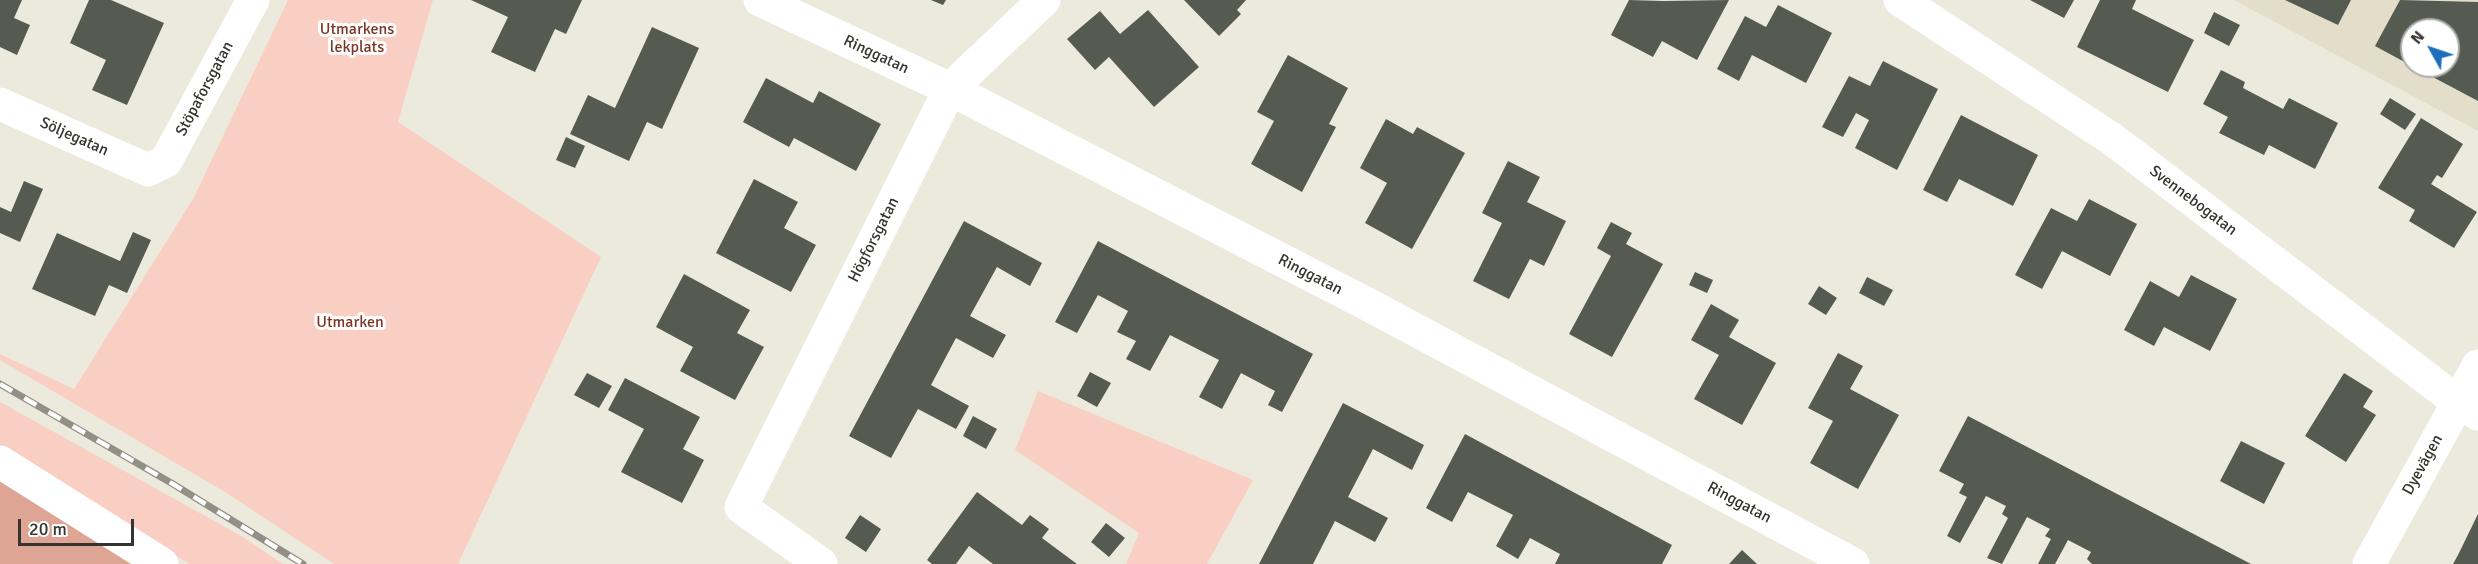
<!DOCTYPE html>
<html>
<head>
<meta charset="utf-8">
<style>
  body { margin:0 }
  #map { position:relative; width:2478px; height:564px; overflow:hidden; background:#eceadc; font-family:Signika,sans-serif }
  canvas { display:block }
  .north { position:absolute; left:2400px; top:18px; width:60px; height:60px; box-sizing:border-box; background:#fff; border:2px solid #aeaeac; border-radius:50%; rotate:310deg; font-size:16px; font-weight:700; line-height:24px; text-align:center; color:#35342f }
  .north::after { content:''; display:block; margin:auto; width:21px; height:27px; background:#1d6fbd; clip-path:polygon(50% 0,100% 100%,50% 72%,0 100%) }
  .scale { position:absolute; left:18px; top:519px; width:116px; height:27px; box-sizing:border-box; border:3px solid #35342f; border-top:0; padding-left:8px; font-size:18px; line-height:21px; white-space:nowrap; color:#35342f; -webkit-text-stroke:4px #fff; paint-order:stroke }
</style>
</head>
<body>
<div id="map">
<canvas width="2478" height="564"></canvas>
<div class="north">N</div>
<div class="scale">20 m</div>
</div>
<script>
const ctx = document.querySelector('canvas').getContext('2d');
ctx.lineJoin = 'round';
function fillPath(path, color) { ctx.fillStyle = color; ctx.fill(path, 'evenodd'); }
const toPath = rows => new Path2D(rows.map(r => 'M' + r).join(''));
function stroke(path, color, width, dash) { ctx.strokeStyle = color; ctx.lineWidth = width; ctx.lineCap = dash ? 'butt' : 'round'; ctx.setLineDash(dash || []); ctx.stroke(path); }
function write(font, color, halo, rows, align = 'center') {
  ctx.font = font + ' Signika,sans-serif'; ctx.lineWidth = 6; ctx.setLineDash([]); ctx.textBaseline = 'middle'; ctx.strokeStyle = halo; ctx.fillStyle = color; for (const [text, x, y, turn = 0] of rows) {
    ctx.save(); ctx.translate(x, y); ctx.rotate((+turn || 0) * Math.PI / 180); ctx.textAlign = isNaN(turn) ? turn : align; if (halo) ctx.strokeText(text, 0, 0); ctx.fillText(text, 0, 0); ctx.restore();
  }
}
fillPath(toPath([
  [2234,0,2478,0,2478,131],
  [2412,30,2448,30,2448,66,2412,66]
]), '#e2dec9');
fillPath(toPath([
  [288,0,433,0,398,122,601,257,458,564,334,564,225,492,0,360,0,354,74,389,193,199],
  [1038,391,1253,480,1207,564,1126,564,1139,533,1015,450],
  [0,402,243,537,283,564,189,564,63,484,0,448]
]), '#facfc3');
fillPath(toPath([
  [0,476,145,564,0,564]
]), '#dea595');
fillPath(toPath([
  [0,0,22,0,14,18,30,25,17,55,0,47],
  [89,0,111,0,164,23,127,105,92,90,106,60,70,43],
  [471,0,582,0,566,34,555,29,535,72,491,52,508,17],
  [931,0,946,0,943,5],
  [1184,0,1246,0,1237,10,1241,14,1219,36],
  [1629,0,1663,1,1729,0,1697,60,1662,41,1653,57,1611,35],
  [2030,0,2074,0,2064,18],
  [2100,0,2136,0,2132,9,2194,40,2168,92,2077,47],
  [2285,0,2351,0,2338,25],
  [2400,0,2478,2,2478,101,2412,66,2448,66,2448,30,2412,30,2412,66,2375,46],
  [1778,5,1832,33,1806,83,1752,55,1739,81,1717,69,1745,16,1766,27],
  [1148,10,1199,67,1154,107,1109,57,1095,70,1067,39,1100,11,1120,34],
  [2214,12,2240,25,2229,46,2204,33],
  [652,27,699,48,662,129,647,122,629,161,570,134,588,95,615,108],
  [1288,55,1348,88,1329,124,1336,127,1302,192,1251,164,1274,121,1257,112],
  [1883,61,1938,89,1897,170,1855,148,1869,120,1856,113,1843,137,1822,127,1849,76,1870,86],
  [2221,70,2245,82,2243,88,2283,109,2289,98,2338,123,2315,169,2269,145,2264,155,2219,133,2228,117,2203,104],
  [766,78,813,103,819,91,881,124,856,171,794,138,789,147,743,122],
  [2390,98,2416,114,2405,130,2380,114],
  [1961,115,2038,155,2013,206,1959,179,1947,202,1923,190],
  [2421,118,2463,144,2442,178,2437,175,2431,184,2477,212,2454,248,2409,221,2415,210,2378,188],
  [1386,119,1413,134,1417,127,1465,153,1412,249,1365,223,1387,183,1360,168],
  [566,137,585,146,575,168,556,160],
  [1508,161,1540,177,1527,202,1566,221,1544,266,1530,259,1509,299,1473,281,1502,223,1482,213],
  [754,179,798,202,784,228,816,245,791,292,716,253],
  [24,181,43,189,20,242,0,233,0,207,11,212],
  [2089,199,2137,224,2110,276,2062,251,2042,289,2015,275,2051,208,2077,221],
  [964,221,1042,263,1030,286,997,267,970,316,1006,335,993,358,956,338,931,385,969,406,956,429,918,409,891,458,849,436],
  [1611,222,1632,233,1626,244,1663,264,1612,357,1569,334,1611,256,1597,248],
  [133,232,151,240,127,293,109,285,95,316,32,289,57,233,120,261],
  [1098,241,1313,354,1282,412,1268,405,1275,391,1241,373,1222,409,1199,397,1219,360,1170,335,1150,371,1126,359,1136,341,1117,332,1128,311,1098,295,1077,333,1055,322],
  [1695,272,1713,280,1707,293,1689,285],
  [684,274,750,310,737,333,764,347,735,400,680,371,693,347,656,327],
  [2191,275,2237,299,2210,351,2164,327,2154,346,2124,330,2150,281,2179,297],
  [1867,277,1893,290,1884,306,1859,293],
  [1819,286,1837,298,1826,315,1808,304],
  [1711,304,1739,320,1729,337,1776,363,1742,425,1694,399,1719,355,1691,340],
  [1838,353,1863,366,1850,389,1899,415,1858,489,1810,463,1833,421,1808,408],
  [1090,372,1111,383,1097,407,1077,396],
  [587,373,612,386,599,408,574,395],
  [2344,373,2373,391,2363,407,2376,415,2346,462,2305,436],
  [625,378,700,417,683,449,704,460,682,503,621,472,644,429,608,410],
  [1343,403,1424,445,1412,470,1373,449,1348,497,1388,518,1375,542,1335,521,1313,564,1259,564],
  [973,416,997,429,986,449,963,436],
  [1968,416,2056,462,2251,564,2092,564,2087,559,2091,552,2068,540,2055,564,2038,564,2051,539,2045,536,2050,529,2027,517,2002,564,1987,558,2008,518,2002,514,2006,506,1986,496,1960,543,1947,536,1967,497,1959,493,1964,484,1939,471],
  [1465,434,1672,545,1662,564,1555,564,1560,554,1530,538,1518,559,1496,546,1513,515,1468,492,1452,522,1426,508],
  [2241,441,2285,463,2264,504,2220,481],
  [977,492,1022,525,1030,515,1049,529,1042,538,1077,564,993,564,969,546,956,564,932,564,927,560],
  [2478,514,2478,564,2453,564,2458,555],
  [860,515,881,529,866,552,845,538],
  [1106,523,1125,538,1109,557,1091,542],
  [1742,550,1757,564,1729,564]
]), '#565b51');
stroke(toPath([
  [760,0,950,89,1369,305,1853,564],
  [1900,0,2112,139,2458,402,2478,414],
  [0,104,148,170,166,161,253,0],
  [0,462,162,564],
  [821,564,741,507,950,89,1044,0],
  [2369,564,2478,366]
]), '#fff', 33);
const rail = toPath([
  [0,384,173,484,303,564]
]);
stroke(rail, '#918f86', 7);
stroke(rail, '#fff', 4.5, [14]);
write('16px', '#7c3623', '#fff', [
  ["Utmarkens",357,30],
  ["lekplats",357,48],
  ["Utmarken",350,323]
]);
write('16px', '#35342f', '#fff', [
  ["Ringgatan",876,55,25],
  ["Stöpaforsgatan",205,89,-62],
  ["Söljegatan",74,137,24],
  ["Svennebogatan",2193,201,37],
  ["Högforsgatan",874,240,-63],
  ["Ringgatan",1310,275,27],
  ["Dyevägen",2423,465,-61],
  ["Ringgatan",1739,503,28]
]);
</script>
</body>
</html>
